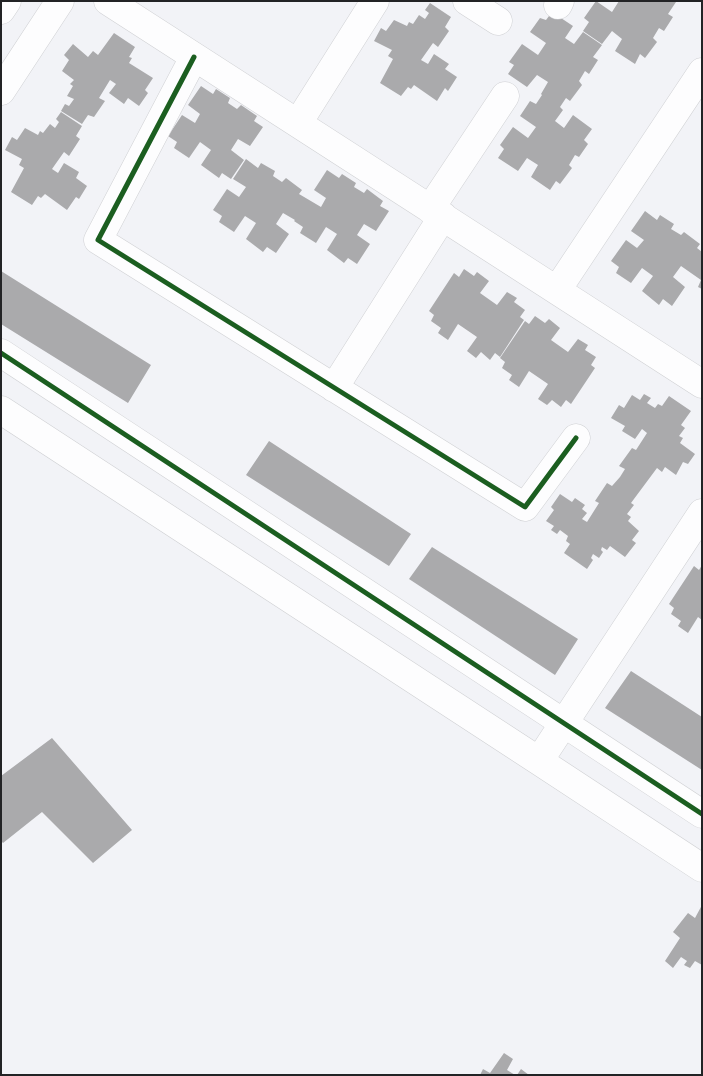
<!DOCTYPE html>
<html>
<head>
<meta charset="utf-8">
<style>
  body { margin:0 }
  #map { position:relative; width:703px; height:1076px; overflow:hidden; background:#f2f3f7; font-family:"DejaVu Sans",sans-serif }
  canvas { display:block }
  .frame { position:absolute; inset:0; border:2px solid #222325; pointer-events:none }
</style>
</head>
<body>
<div id="map">
<canvas width="703" height="1076"></canvas>
<div class="frame"></div>
</div>
<script>
const ctx = document.querySelector('canvas').getContext('2d');
ctx.lineJoin = 'round';
function fillPath(path, color) { ctx.fillStyle = color; ctx.fill(path, 'evenodd'); }
const toPath = rows => new Path2D(rows.map(r => 'M' + r).join(''));
function stroke(path, color, width, dash) { ctx.strokeStyle = color; ctx.lineWidth = width; ctx.lineCap = dash ? 'butt' : 'round'; ctx.setLineDash(dash || []); ctx.stroke(path); }
fillPath(toPath([
  [596,1,612,12,619,1,676,2,668,14,673,17,664,31,659,28,653,38,657,42,645,58,640,54,635,64,615,51,622,39,612,31,602,44,583,31,589,22,584,18],
  [430,3,451,17,445,27,449,31,438,47,433,43,421,60,428,64,434,54,449,64,445,69,457,77,448,91,445,88,437,101,414,85,411,89,408,87,401,96,380,83,393,59,388,56,392,50,374,41,381,28,386,31,394,20,407,26,409,22,413,24,419,15,425,19,429,13,425,10],
  [552,12,573,26,565,38,574,44,583,32,602,45,593,57,598,60,589,74,585,71,579,81,582,85,570,101,566,98,560,107,563,110,555,121,564,128,573,115,592,129,584,140,588,144,579,157,575,155,569,165,572,168,560,184,556,181,550,190,531,177,538,165,527,158,518,171,498,158,504,149,500,145,513,127,528,138,536,127,520,116,530,101,536,104,542,95,541,94,548,82,537,75,527,87,508,74,514,65,509,62,522,44,538,55,546,43,530,32,540,18,546,20],
  [114,33,135,47,129,57,132,58,129,63,153,78,145,90,148,93,139,106,128,98,124,104,109,93,116,84,110,80,99,98,105,101,94,117,88,115,82,124,61,111,65,104,69,106,74,99,67,96,73,86,70,84,74,80,62,71,69,60,64,55,73,44,88,57,93,51,98,55],
  [201,86,213,94,216,89,230,98,228,103,237,109,241,105,257,116,254,121,263,127,250,146,238,139,231,150,244,160,231,179,222,173,219,178,201,165,211,150,200,142,189,158,174,148,177,142,168,136,182,115,195,123,200,114,188,105],
  [61,112,82,126,76,136,80,139,69,156,64,152,52,169,58,173,64,163,79,172,76,178,87,186,79,199,76,197,67,210,45,194,41,198,38,196,32,205,11,192,24,168,19,165,22,159,5,150,12,137,17,140,25,128,38,135,40,131,43,133,50,124,55,128,59,122,56,119],
  [246,159,258,168,261,163,275,171,273,176,282,182,286,178,302,190,299,194,321,207,326,198,314,190,327,170,339,178,342,174,356,183,354,187,364,193,367,189,383,201,380,206,389,211,376,231,364,224,357,235,370,244,357,264,348,258,344,263,327,250,337,234,326,227,316,243,300,233,303,227,294,221,295,220,283,213,276,224,289,234,276,253,267,247,263,252,246,239,256,223,245,216,234,232,219,222,222,216,213,210,227,189,239,197,246,187,233,179],
  [645,211,657,220,660,215,674,224,671,229,681,235,684,232,700,244,697,248,702,252,702,289,698,287,701,280,681,266,673,277,685,287,672,306,663,299,659,305,642,291,653,276,642,268,631,283,616,273,619,267,611,261,626,240,637,248,644,240,631,231],
  [464,269,474,276,477,272,489,281,480,293,497,305,507,292,517,298,514,302,525,310,520,317,524,320,500,357,495,353,490,360,481,352,476,358,467,351,477,337,458,324,448,340,438,333,441,328,431,321,434,315,429,311,454,273,459,277],
  [1,271,151,365,128,403,1,324],
  [535,316,545,323,549,319,560,328,551,340,568,352,578,339,588,345,585,350,596,357,591,365,595,368,571,404,566,400,561,407,552,400,547,405,538,399,548,384,529,371,519,387,509,380,512,375,502,368,505,362,500,358,525,321,529,324],
  [644,394,651,398,647,403,655,408,658,404,662,406,669,396,691,411,681,425,685,428,679,436,683,438,680,443,695,454,688,464,683,462,676,475,665,467,662,472,657,468,631,503,634,505,627,514,631,517,628,521,639,531,632,540,636,543,625,557,610,546,607,550,602,547,601,550,603,552,599,558,593,554,591,558,593,560,587,569,564,553,570,544,566,541,568,536,560,530,557,534,551,530,554,526,546,521,554,510,551,507,560,494,572,502,575,498,585,505,582,509,587,513,582,519,587,522,599,503,595,501,607,483,612,486,620,477,625,469,619,466,632,448,636,450,647,433,642,429,635,439,622,431,625,426,611,418,619,405,624,408,632,395,640,400],
  [269,441,411,534,389,566,246,475],
  [432,547,578,639,555,675,409,579],
  [702,565,702,620,698,617,688,633,678,626,681,621,671,614,674,608,669,604,694,566,699,570],
  [631,671,702,717,702,770,605,708],
  [52,738,132,830,93,863,42,812,3,843,1,841,1,776],
  [702,905,702,965,695,961,690,968,684,965,687,961,681,957,673,968,665,961,680,938,673,932,688,913,695,918],
  [504,1053,513,1059,507,1070,515,1075,480,1075,483,1069,490,1073],
  [521,1069,529,1075,517,1075]
]), '#aaaaac');
const minor = toPath([
  [108,1,702,384],
  [467,1,498,21],
  [558,5,560,1],
  [1,10,7,1],
  [194,57,98,240,525,507,576,438],
  [1,91,60,1],
  [298,123,375,1],
  [430,209,505,96],
  [557,290,702,72],
  [1,353,702,814],
  [334,388,443,216],
  [1,410,539,761,702,868],
  [539,761,702,513]
]);
stroke(minor, '#cfd0d3', 29);
stroke(minor, '#fdfdfe', 28);
stroke(toPath([
  [194,57,98,240,525,507,576,438],
  [1,353,702,814]
]), '#1b5e20', 5);
</script>
</body>
</html>
